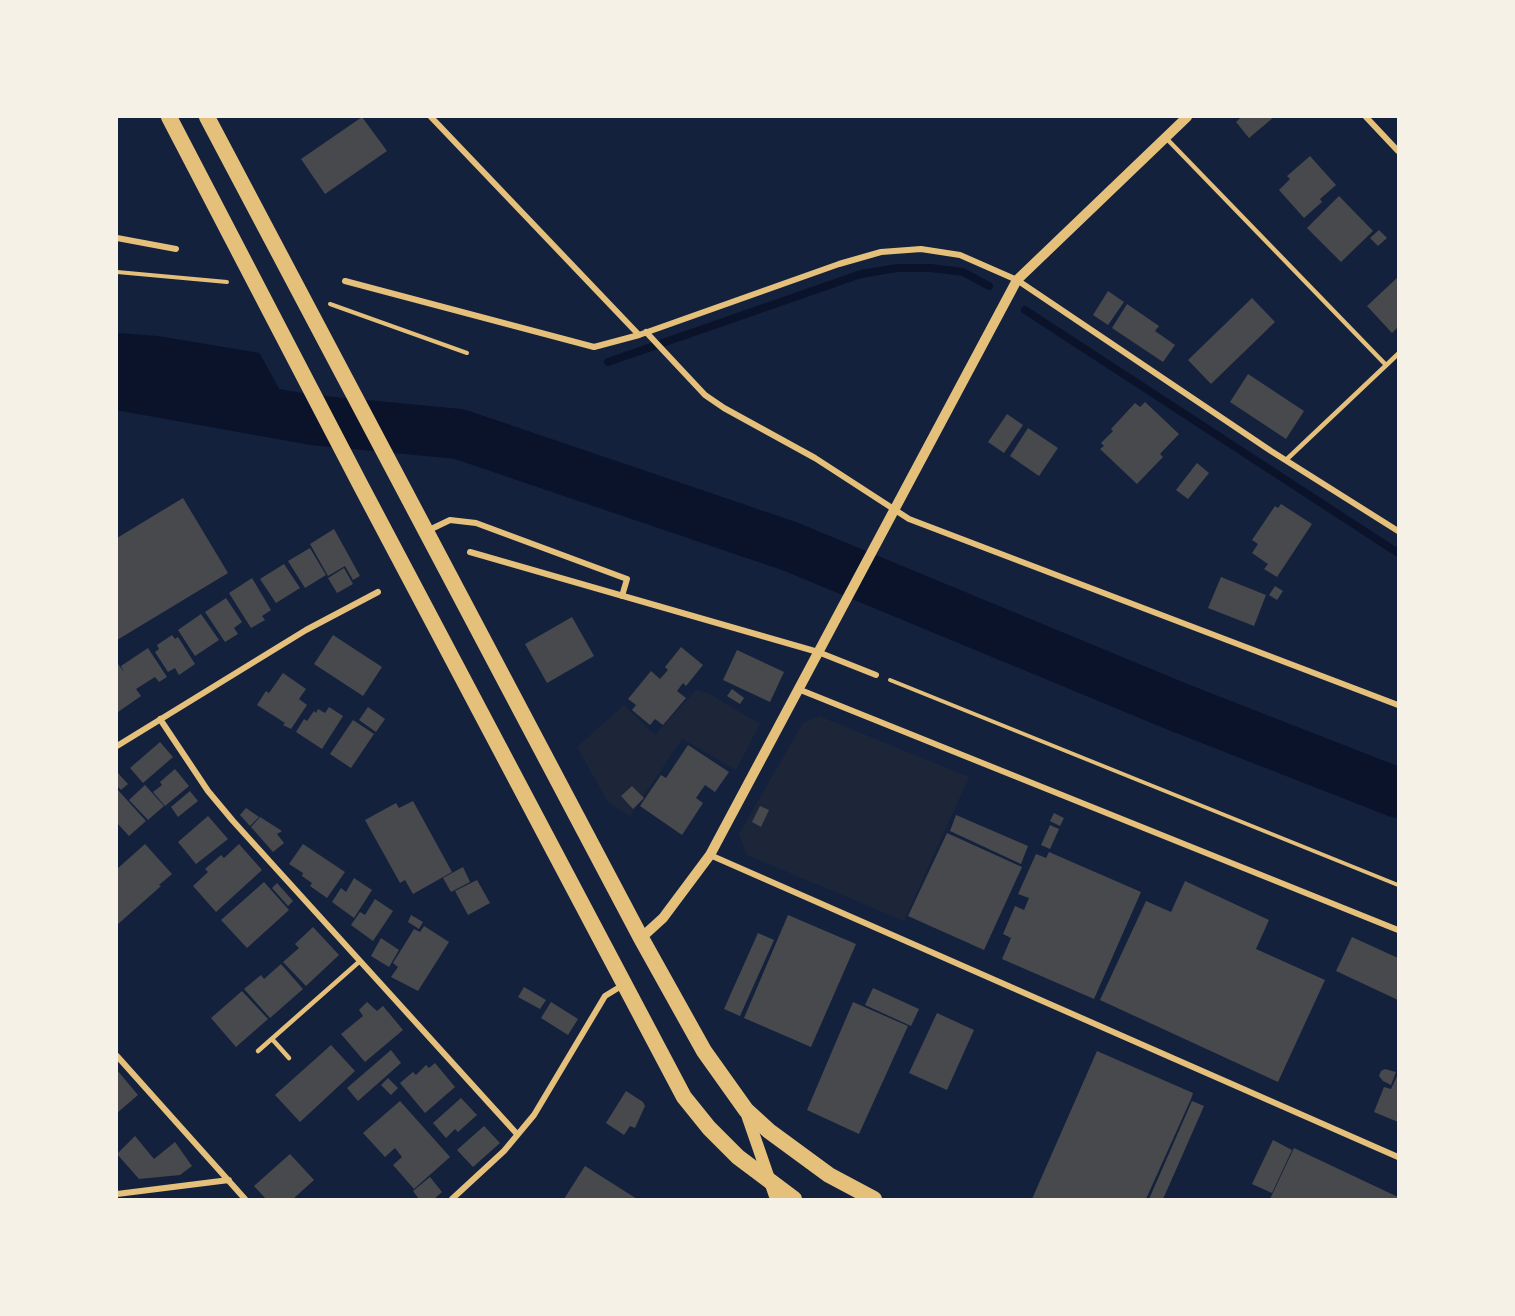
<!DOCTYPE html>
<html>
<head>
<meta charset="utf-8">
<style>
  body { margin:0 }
  #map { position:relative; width:1515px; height:1316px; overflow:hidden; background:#14213d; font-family:"Noto Serif",serif }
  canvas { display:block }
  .frame { position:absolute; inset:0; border:118px solid #f6f1e7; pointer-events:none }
</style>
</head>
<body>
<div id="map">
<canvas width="1515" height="1316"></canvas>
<div class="frame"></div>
</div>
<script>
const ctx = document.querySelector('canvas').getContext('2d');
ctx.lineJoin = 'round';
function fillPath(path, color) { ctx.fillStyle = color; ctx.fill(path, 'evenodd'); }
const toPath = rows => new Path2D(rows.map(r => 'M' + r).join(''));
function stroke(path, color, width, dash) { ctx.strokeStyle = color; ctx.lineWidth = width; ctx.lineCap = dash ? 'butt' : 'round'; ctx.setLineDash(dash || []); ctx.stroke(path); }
fillPath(toPath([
  [696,690,708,693,760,724,736,770,682,739,630,816,608,802,577,747,624,705,655,735],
  [819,716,969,777,904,921,747,855,739,834,803,723]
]), '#1d2539');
fillPath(toPath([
  [117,333,158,336,260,353,304,433,286,427,226,415,193,405,185,410,117,400]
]), '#0b132b');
fillPath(toPath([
  [258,350,263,352,306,432,305,436]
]), '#14213d');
stroke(toPath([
  [1025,310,1398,553],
  [608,362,861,274,897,268,931,268,963,272,989,286]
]), '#0b132b', 8);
stroke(toPath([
  [117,385,312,420,459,434,789,546,1178,707,1398,793]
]), '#0b132b', 50);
fillPath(toPath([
  [362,117,387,151,325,194,301,159],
  [1241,117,1274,117,1249,138,1236,122],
  [1310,156,1336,185,1320,199,1322,202,1304,218,1279,190,1290,179,1287,176],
  [1339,196,1373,231,1341,262,1307,228],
  [1379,230,1387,238,1378,246,1370,238],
  [1398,277,1398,327,1392,333,1367,306],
  [1108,291,1124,302,1108,325,1093,315],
  [1252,298,1275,322,1211,384,1188,360],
  [1127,304,1159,326,1155,331,1175,345,1163,362,1112,328],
  [1248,374,1304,411,1286,439,1230,402],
  [1145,402,1179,434,1160,454,1163,457,1137,484,1100,449,1104,446,1101,443,1113,431,1111,429,1135,403,1140,407],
  [1007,414,1023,425,1004,453,988,442],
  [1028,428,1058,448,1039,476,1010,456],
  [1197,463,1209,473,1188,499,1176,490],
  [183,498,228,573,117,640,117,538],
  [1281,504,1312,524,1277,577,1264,569,1268,564,1252,553,1258,544,1252,540,1275,506,1278,508],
  [334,529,360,576,353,580,345,566,328,576,310,544],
  [310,548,326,575,305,588,288,561],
  [284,564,300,588,276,603,260,579],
  [344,568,353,584,337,593,328,578],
  [1221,577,1266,595,1254,626,1208,608],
  [252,578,271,610,262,616,265,620,251,628,229,593],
  [1275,586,1283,591,1277,600,1269,595],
  [226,598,242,622,234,628,238,634,225,642,205,612],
  [201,614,219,640,195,656,178,630],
  [572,617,594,656,547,683,525,644],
  [172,635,175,639,178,637,195,664,179,675,175,668,168,672,155,652,159,649,157,645],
  [333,635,382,667,363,696,314,664],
  [681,647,703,665,686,686,683,683,677,691,686,698,663,725,655,719,650,725,632,710,636,705,628,699,651,671,660,679,668,670,665,667],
  [148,648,167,677,159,682,155,677,136,689,141,696,118,712,117,665,118,664,124,672,121,666],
  [737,650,784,672,770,702,723,680],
  [283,673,306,689,299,699,307,705,291,729,283,725,285,723,257,705,266,691,269,693],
  [732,689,744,698,740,704,727,696],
  [329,707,343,716,322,749,296,732,304,719,307,721,314,711,316,713,318,709,325,713],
  [368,707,385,719,376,732,359,720],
  [353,720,374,734,351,768,330,754],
  [160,742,173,757,143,783,130,768],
  [688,745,729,772,715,792,705,785,696,798,703,803,682,835,640,806,661,775,666,778],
  [175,769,189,786,165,806,153,792,162,785,160,782],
  [117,772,128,784,121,790,117,786],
  [145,785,164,806,148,820,129,800],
  [632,786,644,798,633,809,621,796],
  [117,789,146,821,129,836,117,823],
  [190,791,198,801,178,817,171,807],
  [413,801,452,872,413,894,405,880,400,883,365,820,396,803,399,808],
  [760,806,769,810,761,827,752,822],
  [246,808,259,817,250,826,240,815],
  [1054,813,1064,818,1060,826,1050,821],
  [956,815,1028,846,1021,864,950,831],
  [208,816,228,839,196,864,178,842],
  [260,817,282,831,277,834,284,843,273,852,251,827],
  [1050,825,1059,829,1050,849,1041,845],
  [947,833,1022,867,984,950,908,916],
  [145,844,172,874,159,885,161,886,117,925,117,869],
  [239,844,262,870,216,912,193,886,208,872,205,869,221,855,224,858],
  [303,844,345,872,327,898,310,886,312,883,302,876,303,873,289,864],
  [1049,852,1141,892,1094,999,1002,959,1011,938,1003,934,1015,906,1024,910,1029,898,1018,894,1036,854,1046,858],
  [463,867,470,882,451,892,443,878],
  [354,878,372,890,354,918,332,902,341,888,346,892],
  [477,880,490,903,468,915,455,891],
  [1185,881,1269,920,1256,949,1325,980,1278,1082,1100,1000,1146,901,1171,912],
  [264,882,289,910,247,948,221,920],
  [277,883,293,901,288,906,272,888],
  [375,899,393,911,373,941,351,925,360,912,365,915],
  [411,915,423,922,419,929,408,922],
  [788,915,856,944,811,1047,744,1018],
  [424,926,449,942,418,991,391,977,398,967,393,963,414,929,420,932],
  [313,927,339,955,306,986,283,962,299,948,295,944],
  [758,933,774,940,740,1016,724,1009],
  [1352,937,1398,958,1398,1000,1336,971],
  [381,938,399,950,389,967,371,956],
  [281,964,303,989,270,1018,244,989,261,975,264,979],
  [524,987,546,1000,540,1009,518,997],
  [873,988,919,1009,911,1026,865,1005],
  [242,991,268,1019,236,1047,211,1018],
  [367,1002,377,1011,383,1006,403,1030,365,1062,341,1034,363,1016,359,1010],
  [551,1002,578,1019,568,1035,541,1018],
  [853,1002,908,1026,859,1134,807,1110],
  [937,1013,974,1030,947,1090,909,1073],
  [331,1045,355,1071,300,1122,275,1095],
  [391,1050,401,1063,358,1101,347,1088],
  [1097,1051,1193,1093,1191,1099,1146,1199,1032,1199],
  [435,1063,455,1087,425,1113,400,1083,413,1072,416,1075,426,1065,429,1068],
  [1385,1069,1396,1072,1391,1085,1383,1081,1379,1076,1381,1071],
  [117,1070,138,1095,117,1113],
  [1398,1074,1398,1122,1374,1112,1384,1087,1391,1089],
  [388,1078,398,1088,391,1095,381,1085],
  [626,1091,643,1102,645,1106,635,1128,630,1126,624,1135,606,1123],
  [461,1098,477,1115,458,1132,455,1129,446,1138,433,1123],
  [400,1101,450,1157,414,1189,393,1165,402,1157,395,1148,385,1157,363,1133],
  [1192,1101,1204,1106,1175,1172,1163,1199,1149,1199],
  [484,1126,500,1143,473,1167,457,1150],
  [135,1136,154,1159,175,1142,192,1166,180,1175,139,1179,117,1154],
  [1273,1140,1292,1150,1272,1193,1252,1184],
  [1294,1148,1398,1197,1398,1199,1270,1199],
  [290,1154,314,1180,293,1199,266,1199,254,1186],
  [585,1166,637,1199,564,1199],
  [430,1177,442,1192,434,1199,419,1199,413,1191]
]), '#48494c');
stroke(toPath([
  [117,272,227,282],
  [330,304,467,353],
  [890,680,1398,885]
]), '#e5c07b', 4);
stroke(toPath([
  [1166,138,1386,365],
  [1286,460,1398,354],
  [272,1039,289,1058],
  [258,1051,360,961]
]), '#e5c07b', 4.5);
stroke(toPath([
  [431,117,639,335,839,264,881,252,921,249,960,255,1017,280,1271,451,1398,531],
  [1366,117,1398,151],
  [117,238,176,249],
  [345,281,594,347,639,335],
  [646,332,705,395,724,408,815,458,909,519,1398,705],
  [427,531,450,520,476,523,627,579,622,596],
  [470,552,818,652,876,675],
  [798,689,1398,930],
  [160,719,208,791,233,821,517,1134],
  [117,746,306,630,378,592],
  [710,855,1398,1157],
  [117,1056,245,1199],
  [117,1194,229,1180],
  [452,1199,504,1151,534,1115,605,996,623,985]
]), '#e5c07b', 6);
stroke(toPath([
  [641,938,663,918,710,855,1017,280,1187,117]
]), '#e5c07b', 10);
stroke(toPath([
  [746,1112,776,1199]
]), '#e5c07b', 12);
stroke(toPath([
  [169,117,361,486,684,1097,709,1128,738,1157,794,1199],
  [207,117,641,938,704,1051,746,1110,769,1131,829,1175,874,1199]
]), '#e5c07b', 16);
</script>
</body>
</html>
